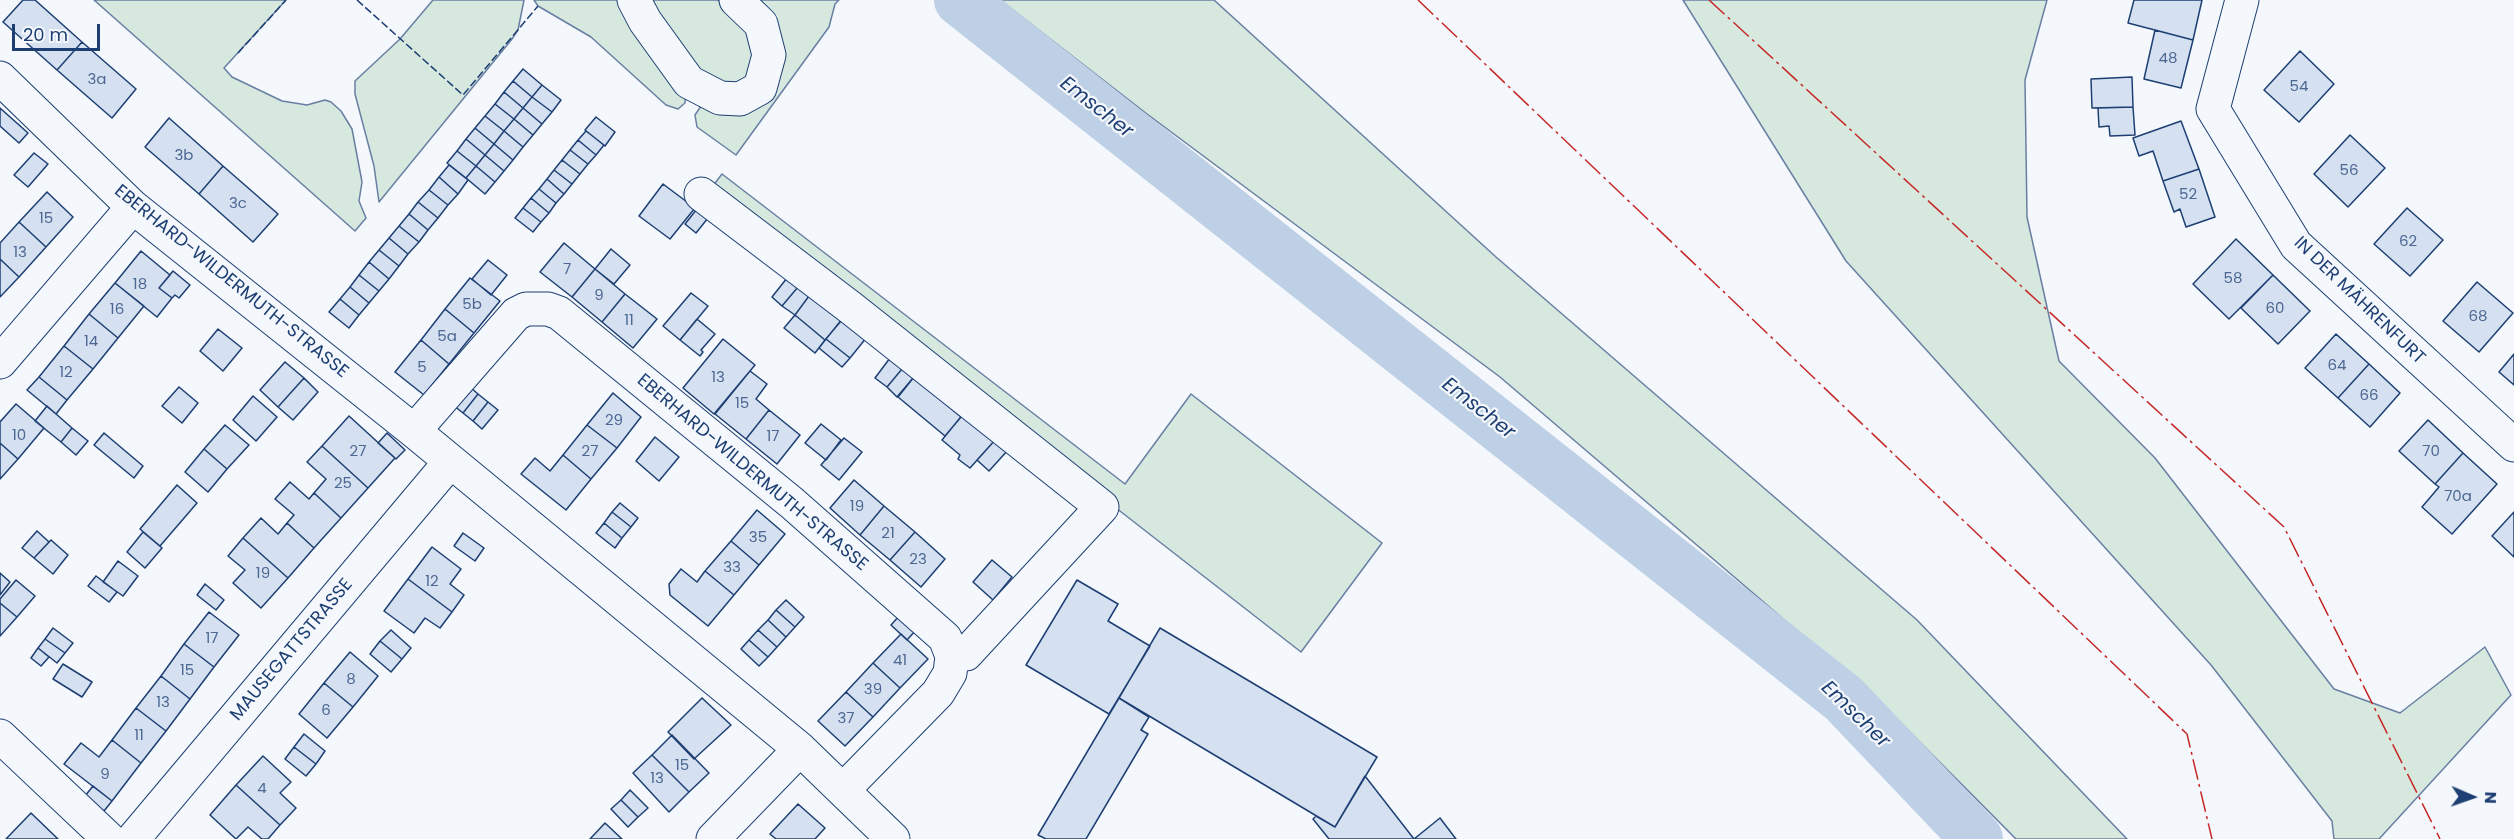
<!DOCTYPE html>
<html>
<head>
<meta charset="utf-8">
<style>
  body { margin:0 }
  #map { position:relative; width:2514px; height:839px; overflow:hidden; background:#f4f7fb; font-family:Poppins,sans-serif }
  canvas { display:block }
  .north { position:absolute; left:2442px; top:767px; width:60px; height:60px; -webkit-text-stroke:4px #f4f7fb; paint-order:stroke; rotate:92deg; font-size:16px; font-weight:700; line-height:24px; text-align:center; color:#1d3f73 }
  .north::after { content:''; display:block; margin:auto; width:21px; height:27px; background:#1d3f73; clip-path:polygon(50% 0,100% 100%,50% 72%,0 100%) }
  .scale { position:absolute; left:12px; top:24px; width:88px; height:27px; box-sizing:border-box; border:3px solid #1d3f73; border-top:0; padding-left:8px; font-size:18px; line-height:21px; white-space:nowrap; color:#1d3f73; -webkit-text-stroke:4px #f4f7fb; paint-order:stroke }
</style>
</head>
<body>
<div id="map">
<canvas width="2514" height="839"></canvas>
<div class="north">N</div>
<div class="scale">20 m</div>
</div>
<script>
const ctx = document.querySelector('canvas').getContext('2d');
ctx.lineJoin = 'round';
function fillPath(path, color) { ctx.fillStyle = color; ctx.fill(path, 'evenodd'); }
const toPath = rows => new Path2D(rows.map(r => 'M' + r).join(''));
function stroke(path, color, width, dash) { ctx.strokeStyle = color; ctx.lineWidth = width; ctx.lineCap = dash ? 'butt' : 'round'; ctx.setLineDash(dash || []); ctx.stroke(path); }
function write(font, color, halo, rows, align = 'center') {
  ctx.font = font + ' Poppins,sans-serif'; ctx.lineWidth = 4.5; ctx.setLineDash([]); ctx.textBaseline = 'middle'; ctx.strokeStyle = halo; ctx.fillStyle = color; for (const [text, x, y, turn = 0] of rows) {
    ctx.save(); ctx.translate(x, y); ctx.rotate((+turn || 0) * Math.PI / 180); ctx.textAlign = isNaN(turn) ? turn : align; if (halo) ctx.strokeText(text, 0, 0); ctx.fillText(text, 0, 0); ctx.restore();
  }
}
const green = toPath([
  [94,0,286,0,224,68,232,77,282,101,307,105,325,100,331,102,341,111,352,129,362,182,359,201,366,218,355,231,94,0],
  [433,0,524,0,518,30,512,39,379,202,374,166,355,94,355,81,400,39,433,0],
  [534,0,621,0,686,89,685,103,678,109,666,105,591,37,538,6,534,0],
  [645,0,717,0,727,5,752,24,753,71,741,84,721,86,695,69,645,0],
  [751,0,839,0,835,4,829,27,736,155,697,127,695,115,701,106,754,103,751,0],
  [1000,0,1214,0,1496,257,1917,620,2127,839,2016,839,1876,698,1500,377,1147,114,1000,0],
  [1683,0,2047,0,2025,80,2027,217,2059,361,2155,458,2334,689,2400,713,2485,647,2511,695,2379,839,2334,839,2332,821,2211,665,1846,261,1683,0],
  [722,174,1125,484,1191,394,1382,543,1301,652,709,191,722,174]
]);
fillPath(green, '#d7e8df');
stroke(green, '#687fa3', 1.5);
stroke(toPath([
  [960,0,1844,699,1977,839]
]), '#bed0e5', 52);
const building = toPath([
  [23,0,35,0,82,42,57,70,3,22,23,0],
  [2134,0,2202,0,2193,40,2128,23,2134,0],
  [2155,30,2193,40,2181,88,2144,79,2155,30],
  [82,42,136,89,112,118,57,70,82,42],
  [2300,51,2334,84,2299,122,2264,90,2300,51],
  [523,69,542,85,532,97,513,81,523,69],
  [2132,77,2133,107,2092,108,2091,79,2132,77],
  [513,81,532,97,523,108,504,92,513,81],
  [542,85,561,100,552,112,532,97,542,85],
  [504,92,523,108,514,119,495,104,504,92],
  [532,97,552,112,542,124,523,108,532,97],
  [495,104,514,119,504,131,485,116,495,104],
  [2133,107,2135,135,2110,136,2109,126,2099,127,2098,108,2133,107],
  [0,108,28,133,19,143,0,126,0,108],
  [523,108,542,124,533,135,514,119,523,108],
  [485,116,504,131,494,144,475,128,485,116],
  [596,117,615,132,605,146,585,130,596,117],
  [169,118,223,166,199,194,145,147,169,118],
  [514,119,533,135,523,147,504,131,514,119],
  [2181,121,2199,169,2163,181,2153,151,2139,156,2133,138,2181,121],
  [475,128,494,144,485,155,466,139,475,128],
  [504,131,523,147,513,160,494,144,504,131],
  [586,131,604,145,596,155,578,140,586,131],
  [2350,135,2385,168,2348,207,2314,174,2350,135],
  [466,139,485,155,476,166,457,151,466,139],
  [578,140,596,155,588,164,570,150,578,140],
  [494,144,513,160,504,171,485,155,494,144],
  [570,150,588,164,580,174,562,160,570,150],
  [457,151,476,166,466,178,447,163,457,151],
  [34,153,48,164,28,187,14,175,34,153],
  [485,155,504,171,495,182,476,166,485,155],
  [562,160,580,174,572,184,554,170,562,160],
  [449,165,468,180,458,194,439,177,449,165],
  [223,166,278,214,253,242,199,194,223,166],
  [476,166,495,182,485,194,466,178,476,166],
  [2199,169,2215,217,2186,227,2180,209,2174,212,2163,181,2199,169],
  [554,170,572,184,564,194,547,179,554,170],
  [439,177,458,194,448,205,429,190,439,177],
  [547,179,564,194,556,203,539,189,547,179],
  [663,184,695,208,670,239,639,216,663,184],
  [539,189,556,203,549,213,531,198,539,189],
  [429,190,448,205,438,218,418,202,429,190],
  [47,192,73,217,46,247,19,222,47,192],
  [531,198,549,213,541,222,523,208,531,198],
  [418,202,438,218,428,230,409,214,418,202],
  [523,208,541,222,533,232,515,218,523,208],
  [2407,208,2443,240,2410,276,2374,244,2407,208],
  [697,209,708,218,696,233,685,224,697,209],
  [409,214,428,230,419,242,399,226,409,214],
  [19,222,46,247,19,277,0,259,0,243,19,222],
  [399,226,419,242,408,254,389,238,399,226],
  [389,238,408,254,399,266,379,250,389,238],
  [2236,239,2273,275,2229,319,2193,284,2236,239],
  [564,243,595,269,572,297,540,272,564,243],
  [611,249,630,265,614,284,595,269,611,249],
  [379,250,399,266,389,279,369,262,379,250],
  [141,251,170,275,159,288,172,298,157,317,115,283,141,251],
  [0,259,19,277,0,297,0,259],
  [488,260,507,275,491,295,472,279,488,260],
  [369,262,389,279,379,291,359,275,369,262],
  [595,269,625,294,602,322,572,297,595,269],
  [173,271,190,285,179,298,175,295,172,298,159,288,173,271],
  [359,275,379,291,369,303,350,287,359,275],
  [2273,275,2310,311,2278,344,2241,308,2273,275],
  [470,278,500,301,474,333,445,309,470,278],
  [787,278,798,287,782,306,772,297,787,278],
  [2477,282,2513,313,2479,352,2443,321,2477,282],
  [115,283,144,306,118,338,89,314,115,283],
  [350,287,369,303,359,315,340,299,350,287],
  [798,287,809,296,795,315,782,306,798,287],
  [691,293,708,306,680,340,663,326,691,293],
  [625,294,657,319,633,348,602,322,625,294],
  [809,296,841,321,825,340,795,315,809,296],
  [340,299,359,315,349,328,329,312,340,299],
  [445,309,474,333,449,364,421,340,445,309],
  [847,313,871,332,850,358,826,339,847,313],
  [89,314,118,338,93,369,64,346,89,314],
  [795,315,825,340,815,353,784,328,795,315],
  [697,319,715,334,701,350,703,352,700,356,680,340,697,319],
  [218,329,242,348,223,371,200,351,218,329],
  [2336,334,2369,364,2338,398,2305,368,2336,334],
  [723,339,755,365,714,414,683,388,723,339],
  [826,339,850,358,842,367,819,348,826,339],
  [421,340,449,364,424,395,395,372,421,340],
  [64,346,93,369,67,400,39,377,64,346],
  [2514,354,2514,385,2499,372,2514,354],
  [890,358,902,369,887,387,875,378,890,358],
  [285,362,304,378,278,407,260,390,285,362],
  [2369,364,2400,393,2370,427,2338,398,2369,364],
  [902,369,913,378,897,397,887,387,902,369],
  [750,371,767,384,756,399,769,410,746,439,715,414,750,371],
  [39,377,67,400,56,414,27,390,39,377],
  [914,377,961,417,945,436,898,397,914,377],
  [304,378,318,392,293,420,278,407,304,378],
  [469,386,478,394,463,413,453,405,469,386],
  [179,387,198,403,182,423,162,406,179,387],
  [613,393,641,417,617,448,587,425,613,393],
  [478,394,488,402,473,421,463,413,478,394],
  [253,396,277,417,256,441,233,420,253,396],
  [488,402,498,410,482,429,473,421,488,402],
  [16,404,44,428,18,459,0,443,0,422,16,404],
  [47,406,72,428,61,442,35,421,47,406],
  [769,410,800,435,777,464,746,439,769,410],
  [964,413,996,439,970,468,958,459,960,455,942,440,964,413],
  [349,416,395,458,368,488,322,446,349,416],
  [2428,420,2463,453,2435,484,2399,451,2428,420],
  [821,424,841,440,826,460,805,443,821,424],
  [225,425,249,445,227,469,204,449,225,425],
  [587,425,617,448,591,479,563,455,587,425],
  [72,428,88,441,76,455,61,442,72,428],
  [104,433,143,466,134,478,94,445,104,433],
  [387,433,405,450,396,459,378,443,387,433],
  [655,437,679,457,659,481,636,461,655,437],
  [844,438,862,452,839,480,821,465,844,438],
  [996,439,1008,450,989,471,977,460,996,439],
  [0,443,18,459,0,479,0,443],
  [322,446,368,488,341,518,314,493,326,479,307,462,322,446],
  [204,449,227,469,208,492,185,472,204,449],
  [2463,453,2497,484,2452,534,2422,507,2439,487,2435,484,2463,453],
  [563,455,591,479,566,510,521,474,535,458,550,471,563,455],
  [854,480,884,506,860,535,830,508,854,480],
  [290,482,309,499,314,493,341,518,314,548,287,523,294,515,275,499,290,482],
  [177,485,197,503,160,546,140,529,177,485],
  [620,503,638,518,631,527,612,512,620,503],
  [884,506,915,532,890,560,860,535,884,506],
  [757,510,785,534,759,565,731,541,757,510],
  [612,512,631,527,622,538,604,523,612,512],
  [2514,512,2514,557,2492,536,2514,512],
  [261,518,278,534,287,523,314,548,288,578,243,538,261,518],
  [604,523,622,538,615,548,596,533,604,523],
  [37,531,49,542,34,558,22,548,37,531],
  [143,532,162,548,145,568,127,552,143,532],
  [915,532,945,559,921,587,890,560,915,532],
  [463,533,484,548,475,561,454,546,463,533],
  [243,538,288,578,261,608,233,583,245,570,228,556,243,538],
  [51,540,68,555,53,574,34,558,51,540],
  [731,541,759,565,734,595,705,571,731,541],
  [432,547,461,569,450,584,464,595,452,612,408,579,432,547],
  [992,560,1012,577,993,600,973,582,992,560],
  [118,561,138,576,123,596,103,582,118,561],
  [681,569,697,582,705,571,734,595,708,626,670,595,669,584,681,569],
  [0,573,10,582,0,595,0,573],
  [96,576,117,592,109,602,88,586,96,576],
  [408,579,452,612,440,628,425,618,414,633,384,611,408,579],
  [16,580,35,596,17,617,0,603,0,599,16,580],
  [1077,580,1118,604,1108,621,1150,646,1109,714,1026,665,1077,580],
  [205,584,224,600,216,610,197,595,205,584],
  [786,600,804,617,795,627,776,610,786,600],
  [0,603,17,617,0,636,0,603],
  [776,610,795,627,786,637,768,620,776,610],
  [209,612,239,635,214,667,184,644,209,612],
  [900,615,916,630,907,640,891,625,900,615],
  [768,620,786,637,777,647,758,630,768,620],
  [53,628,73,643,65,653,45,639,53,628],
  [1160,628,1377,757,1335,827,1119,698,1160,628],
  [391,630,411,648,402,659,380,641,391,630],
  [758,630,777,647,768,657,749,640,758,630],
  [901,634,928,659,900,688,873,663,901,634],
  [45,639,65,653,57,663,38,648,45,639],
  [749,640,768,657,759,666,741,649,749,640],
  [380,641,402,659,391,672,370,654,380,641],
  [184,644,214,667,190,699,161,676,184,644],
  [38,648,49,657,41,666,31,658,38,648],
  [350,652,378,676,353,707,324,683,350,652],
  [873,663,900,688,873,717,846,692,873,663],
  [63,664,92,682,82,697,53,679,63,664],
  [161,676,190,699,166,731,136,708,161,676],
  [324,683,353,707,327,738,299,714,324,683],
  [846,692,873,717,845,746,818,721,846,692],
  [702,698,731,725,694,759,668,732,702,698],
  [1119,698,1149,717,1141,730,1148,734,1086,839,1046,839,1038,835,1119,698],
  [136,708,166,731,141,763,112,740,136,708],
  [304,734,325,751,316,764,294,747,304,734],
  [672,735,709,773,689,792,652,755,672,735],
  [112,740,141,763,112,801,64,764,81,743,99,757,112,740],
  [294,747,316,764,306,776,285,759,294,747],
  [652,755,689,792,669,812,633,773,652,755],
  [263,756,291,782,280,793,296,808,280,825,236,785,263,756],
  [1365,776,1414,839,1329,839,1313,819,1316,816,1335,827,1365,776],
  [236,785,280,825,268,839,262,839,248,827,236,839,210,815,236,785],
  [93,786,112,801,104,811,85,796,93,786],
  [630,790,648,808,638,817,621,800,630,790],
  [621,800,638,817,628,827,611,809,621,800],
  [798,804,825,828,815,839,776,839,770,834,798,804],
  [31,813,58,839,6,839,31,813],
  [1440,818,1456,839,1414,839,1440,818],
  [605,823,622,839,590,839,605,823]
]);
fillPath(building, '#d5e0f0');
stroke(building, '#1d3f73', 1.5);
const minor = toPath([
  [634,0,645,21,689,82,720,98,740,99,760,88,769,55,761,24,736,0],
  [2242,0,2213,109,2296,245,2514,445],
  [0,78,133,207,414,431,800,749,893,839],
  [701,194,851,308,1102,507,966,654,952,656],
  [0,362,133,207],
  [414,431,516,314,526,309,548,309,559,313,792,503,945,638,952,656,950,673,938,693,843,790],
  [0,736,109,839],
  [133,839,450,462],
  [713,839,800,749]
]);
stroke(minor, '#1d3f73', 35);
stroke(minor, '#f4f7fb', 33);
stroke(toPath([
  [357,0,463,95,538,6],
  [238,53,286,0]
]), '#1d3f73', 1.5, [8, 3]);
stroke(toPath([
  [1418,0,2187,734,2212,839],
  [1709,0,2284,527,2440,839]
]), '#c62828', 1.5, [21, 4.5, 3, 4.5]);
write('15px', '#4b6792', null, [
  ["48",2168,59],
  ["3a",97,80],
  ["54",2299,87],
  ["3b",184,156],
  ["56",2349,171],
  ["52",2188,195],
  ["3c",238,204],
  ["15",46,219],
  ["62",2408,242],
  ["13",20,253],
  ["7",567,270],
  ["58",2233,279],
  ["18",140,285],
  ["9",599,296],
  ["5b",472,305],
  ["60",2275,309],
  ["16",117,310],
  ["68",2478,317],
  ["11",629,321],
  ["5a",447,337],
  ["14",91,342],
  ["64",2337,366],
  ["5",422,368],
  ["12",66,373],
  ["13",718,378],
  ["66",2369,396],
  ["15",742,404],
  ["29",614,421],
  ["10",19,436],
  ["17",773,437],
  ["27",358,452],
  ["27",590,452],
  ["70",2431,452],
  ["25",343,484],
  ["70a",2458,497],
  ["19",857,507],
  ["21",888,534],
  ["35",758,538],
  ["23",918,560],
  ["33",732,568],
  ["19",263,574],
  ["12",432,582],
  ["17",212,639],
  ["41",900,661],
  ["15",187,671],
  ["8",351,680],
  ["39",873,690],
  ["13",163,703],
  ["6",326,711],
  ["37",846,719],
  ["11",139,736],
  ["15",682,766],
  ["9",105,775],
  ["13",657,779],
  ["4",262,789]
]);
write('18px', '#1d3f73', '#f4f7fb', [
  ["EBERHARD-WILDERMUTH-STRASSE",231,282,39],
  ["IN DER MÄHRENFURT",2359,301,44],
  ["EBERHARD-WILDERMUTH-STRASSE",752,473,40],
  ["MAUSEGATTSTRASSE",292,650,-50]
]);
write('italic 20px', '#1d3f73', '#f4f7fb', [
  ["Emscher",1096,108,38],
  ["Emscher",1478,409,38],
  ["Emscher",1855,715,44]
]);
</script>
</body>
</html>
